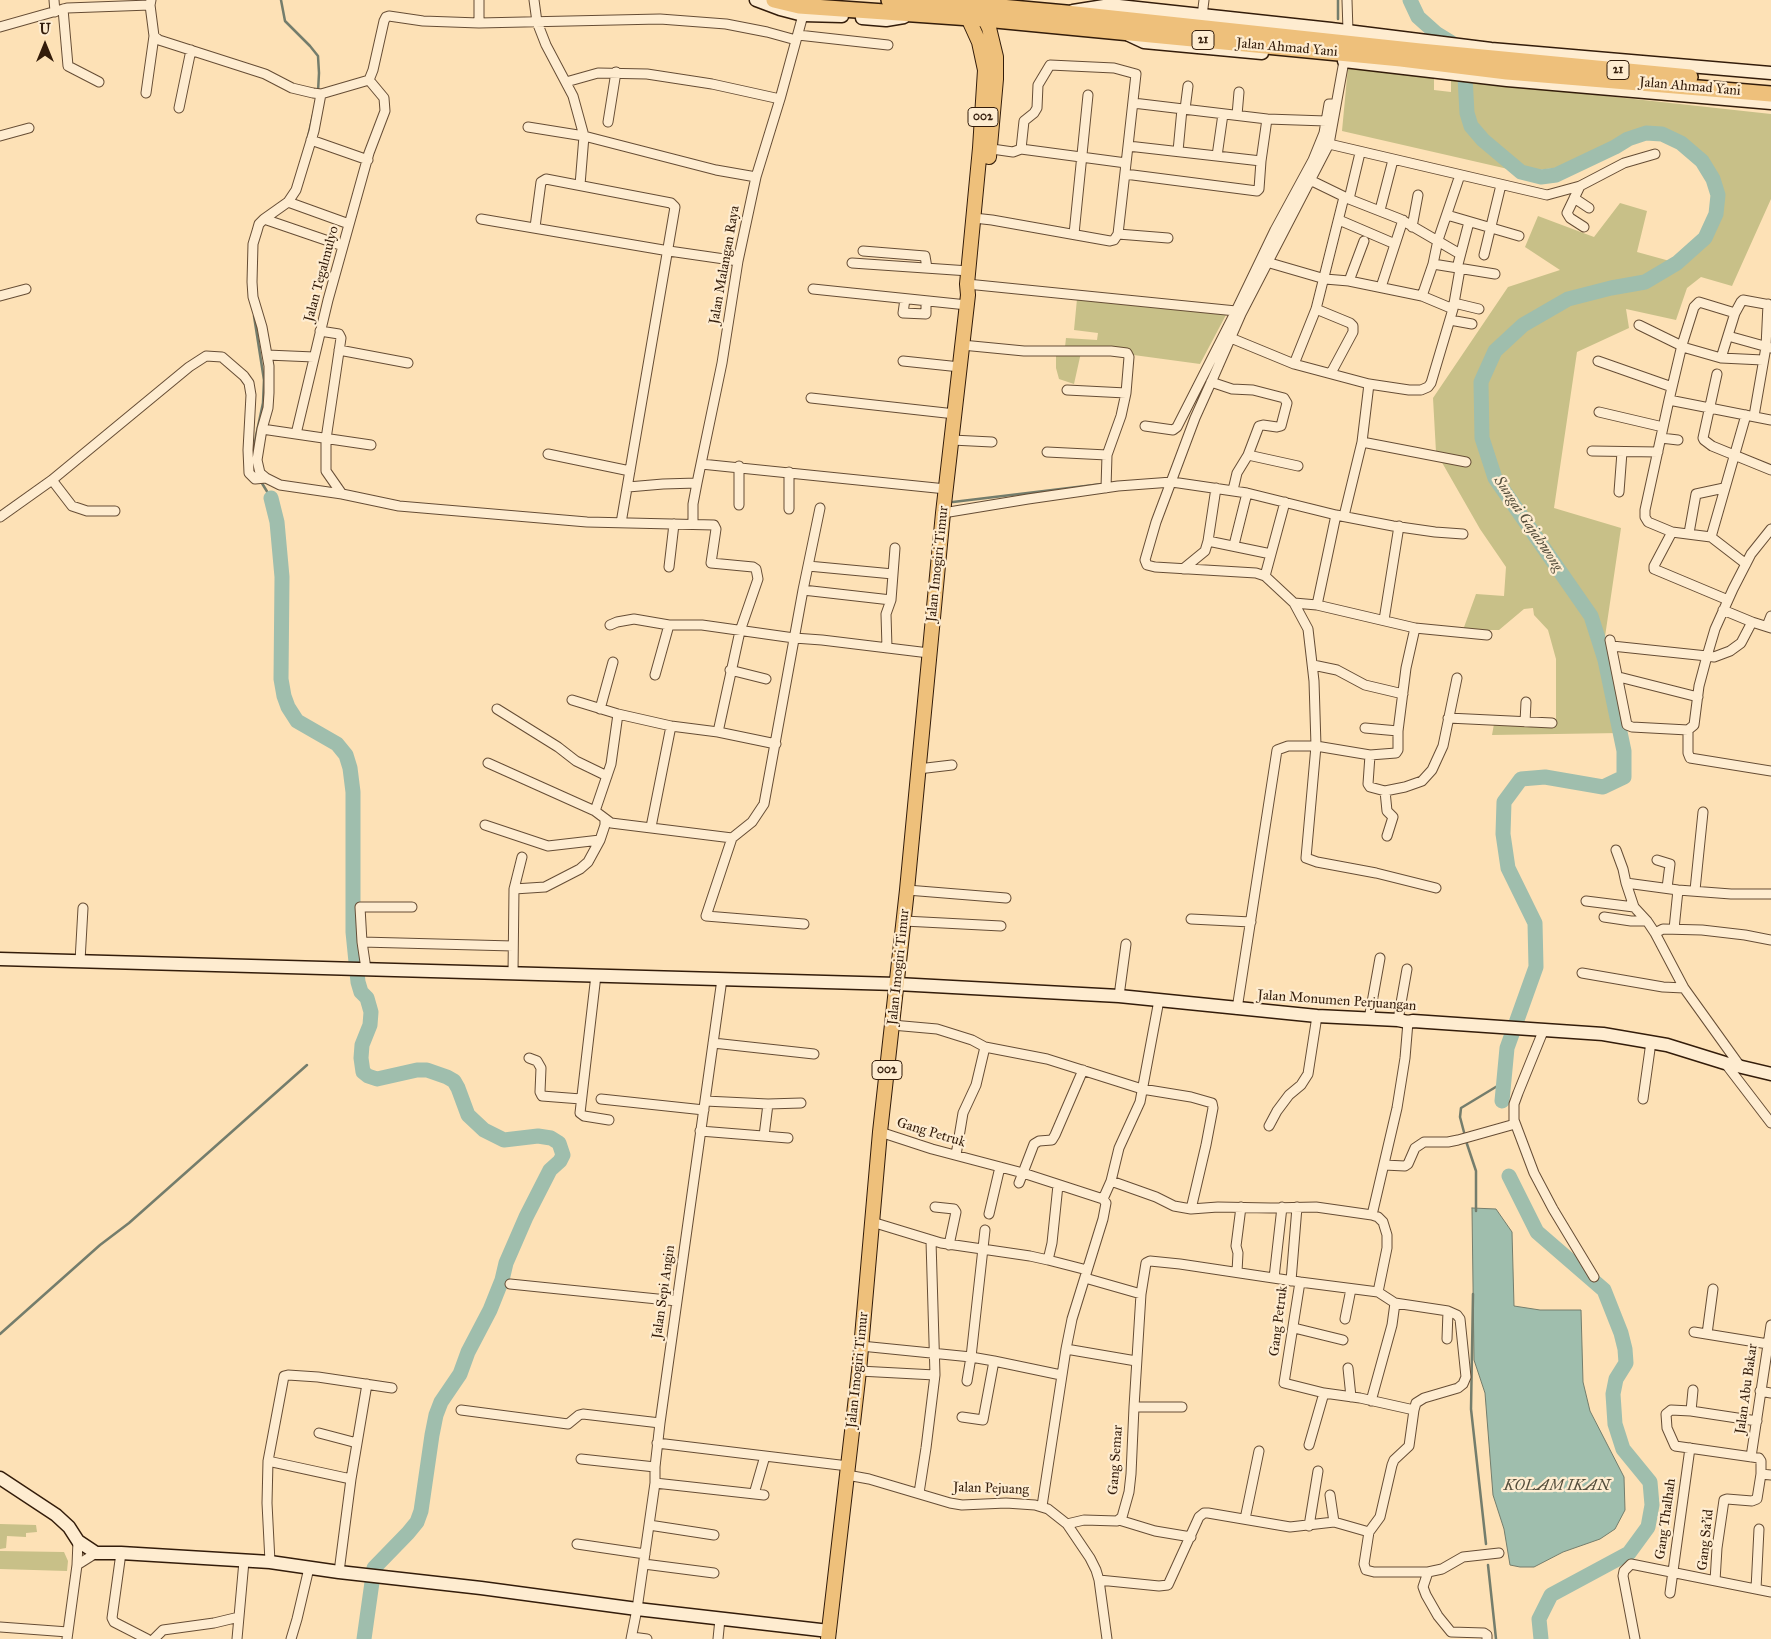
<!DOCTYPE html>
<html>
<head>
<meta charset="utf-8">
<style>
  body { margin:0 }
  #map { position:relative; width:1771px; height:1639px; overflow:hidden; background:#fde1b6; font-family:"IM FELL Great Primer",serif }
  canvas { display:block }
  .north { position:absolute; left:20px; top:20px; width:50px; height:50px; -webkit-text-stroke:4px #feecd0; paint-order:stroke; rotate:0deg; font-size:14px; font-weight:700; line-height:20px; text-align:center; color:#331c0a }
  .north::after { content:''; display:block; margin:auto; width:18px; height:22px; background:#331c0a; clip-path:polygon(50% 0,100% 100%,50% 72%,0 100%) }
</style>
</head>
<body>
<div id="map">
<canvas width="1771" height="1639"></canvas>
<div class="north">U</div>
</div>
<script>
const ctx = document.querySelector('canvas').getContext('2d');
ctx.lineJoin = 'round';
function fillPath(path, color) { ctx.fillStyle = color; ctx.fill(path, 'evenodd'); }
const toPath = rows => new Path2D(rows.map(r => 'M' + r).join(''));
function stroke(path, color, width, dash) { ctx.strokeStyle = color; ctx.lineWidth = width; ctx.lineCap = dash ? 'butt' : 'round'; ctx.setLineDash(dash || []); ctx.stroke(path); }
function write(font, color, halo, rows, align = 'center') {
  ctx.font = font + ' "IM FELL Great Primer",serif'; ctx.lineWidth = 4.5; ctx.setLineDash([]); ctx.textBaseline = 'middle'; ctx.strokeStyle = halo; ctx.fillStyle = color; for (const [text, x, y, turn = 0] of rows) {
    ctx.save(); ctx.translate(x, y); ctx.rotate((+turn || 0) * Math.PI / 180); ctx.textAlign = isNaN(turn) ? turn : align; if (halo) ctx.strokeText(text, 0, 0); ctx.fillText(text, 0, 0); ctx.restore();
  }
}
fillPath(toPath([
  [1348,67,1434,78,1434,90,1451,92,1451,79,1771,114,1771,199,1732,286,1701,277,1687,288,1676,320,1626,309,1629,328,1577,352,1554,508,1621,528,1602,657,1620,733,1492,735,1494,724,1556,725,1556,659,1548,630,1534,615,1533,608,1524,609,1499,630,1463,630,1476,594,1504,596,1506,567,1480,529,1436,452,1433,398,1508,287,1560,270,1525,247,1538,216,1594,237,1620,203,1647,211,1637,252,1677,263,1716,214,1713,179,1702,161,1646,133,1628,139,1579,165,1521,172,1342,131],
  [1077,299,1227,313,1200,364,1082,348,1074,384,1059,379,1056,368,1056,348,1065,347,1066,338,1097,340,1098,333,1074,330],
  [0,1524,36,1525,37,1532,26,1533,26,1537,7,1536,6,1548,0,1549],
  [0,1551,64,1552,68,1561,67,1571,0,1569]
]), '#c8c088');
const water = toPath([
  [1472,1208,1496,1209,1512,1232,1514,1306,1540,1310,1581,1310,1583,1382,1590,1411,1624,1477,1625,1510,1615,1529,1600,1539,1563,1552,1534,1567,1520,1567,1510,1565,1504,1529,1493,1495,1485,1393,1474,1360,1472,1208]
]);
fillPath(water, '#9fbead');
stroke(water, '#747d6c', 1);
stroke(toPath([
  [281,0,285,21,310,46,318,56,319,73,318,92],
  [1338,19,1338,0],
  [307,141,313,115],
  [253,456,256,436,263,403,264,380,254,316],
  [253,462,255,472,257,475],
  [260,480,271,498],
  [953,502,1102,484],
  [1465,1136,1460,1117,1461,1108,1504,1082],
  [1466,1141,1476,1171,1476,1211],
  [1473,1294,1471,1409,1486,1544],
  [0,1334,100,1245,129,1223,307,1065],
  [1488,1565,1496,1639]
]), '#747d6c', 2.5);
stroke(toPath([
  [1410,0,1418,17,1437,34,1455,45,1464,59,1467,113,1471,126,1483,140,1521,172,1541,177,1556,175,1615,147,1628,139,1646,133,1662,134,1681,143,1702,161,1713,179,1718,195,1716,214,1705,238,1677,263,1645,282,1611,288,1568,299,1523,325,1495,351,1481,382,1482,438,1495,478,1591,616,1605,660,1624,751,1624,777,1603,787,1545,777,1521,779,1504,802,1503,834,1508,868,1535,923,1536,967,1507,1048,1502,1101],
  [271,498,277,522,282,577,281,679,284,696,288,707,297,721,337,744,346,755,350,768,353,792,353,932,358,982,361,992,367,998,371,1012,370,1025,362,1045,361,1058,363,1072,368,1076,377,1079,417,1070,427,1070,447,1077,454,1081,458,1088,468,1115,484,1130,504,1140,538,1136,551,1138,559,1143,563,1155,560,1161,550,1170,526,1217,506,1263,502,1280,490,1310,468,1352,460,1374,441,1402,436,1415,432,1435,421,1511,417,1522,408,1533,374,1568,364,1639],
  [1509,1176,1537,1232,1604,1290,1621,1333,1625,1349,1626,1363,1616,1379,1613,1394,1615,1424,1623,1449,1650,1482,1652,1505,1648,1527,1629,1553,1551,1595,1539,1619,1541,1639]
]), '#9fbead', 15);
const street = toPath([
  [54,0,55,12],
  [151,0,150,5,154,36,159,40,265,74,292,88,313,93,321,94,369,80],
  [534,0,537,22,546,45,573,96,584,136,580,185],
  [1347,0,1348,31],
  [63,9,68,66,99,82],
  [1202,16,1204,0],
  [479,23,479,0],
  [0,27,67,8,150,5],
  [798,35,888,45],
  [1344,61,1329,144,1241,314,1213,378,1195,418,1156,522,1145,560,1147,565,1155,567,1256,573,1265,576,1294,603,1308,629,1314,681,1316,746,1306,858,1317,862,1376,873,1436,888],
  [369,80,373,70,384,21,386,17,389,16,423,21,479,23,660,19,726,24,767,32,796,40],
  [369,80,384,98,385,111,369,153,328,300,296,434,371,445],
  [566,82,598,73,647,74,712,84,780,99],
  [146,93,154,36],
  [179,108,191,50],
  [1185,109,1188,86],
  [1237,115,1239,92],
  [1267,119,1326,121],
  [608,122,616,72],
  [528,127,584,136,716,170,756,177],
  [0,136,29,128],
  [311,140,368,160],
  [1329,144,1547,195,1580,186,1624,163,1655,154],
  [985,148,1013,152,1021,149,1126,163],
  [1021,149,1024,121,1034,113,1037,108,1038,85,1050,65,1114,68,1136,74,1128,146],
  [1178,151,1182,109],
  [1217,156,1223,114],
  [1125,174,1257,191,1259,189,1261,161,1267,119,1133,103],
  [1310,180,1349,199,1400,219,1460,254],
  [1580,186,1567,213,1570,218,1584,227],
  [1574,198,1589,208],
  [1349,199,1360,153],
  [288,202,349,224],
  [1380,210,1393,160],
  [1447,215,1519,236],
  [974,218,992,220,1110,241,1114,240,1118,234,1128,146,1261,161],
  [264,219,288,202,296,190,314,131,321,94],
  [481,219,669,251,738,261],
  [1339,220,1395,244],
  [535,227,541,182,546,179,671,203,675,207,621,523],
  [1412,227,1418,195],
  [1074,234,1088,95],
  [1118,234,1168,238],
  [343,246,264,219,259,224,257,231,253,244,252,282,253,297,262,327,269,366,269,393,268,408,262,429,257,460,260,473,266,478,280,485,342,494,399,506,587,522,714,525,716,529,711,563,753,567,756,569,758,579,740,631,718,732,671,726,618,714,572,700],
  [863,251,925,256,927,268],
  [1484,255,1501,185],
  [1263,261,1325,279,1349,281,1422,296,1453,309],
  [852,263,969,271],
  [1433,264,1495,274],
  [1457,268,1469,222],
  [1349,281,1364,241],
  [967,284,1236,311,1239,313],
  [1381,287,1403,220],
  [813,289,967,305],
  [0,296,26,289],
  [1422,296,1433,264,1438,240,1460,175],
  [905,299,903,313,926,314,926,301],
  [1454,303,1479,309],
  [1316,309,1350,323,1353,326,1353,332,1331,373],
  [1735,313,1699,302,1694,307,1682,345,1669,400,1645,510,1645,517,1648,522,1672,532,1711,537,1746,415],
  [1450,320,1472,324],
  [1639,325,1686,348,1721,358,1763,360],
  [320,331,339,334,341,338,326,439,326,471,342,494],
  [1226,336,1294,364,1369,384,1409,390,1421,390,1428,387,1431,383,1453,309,1460,269],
  [1728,336,1771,348],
  [962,345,1024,351,1111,351,1127,353,1129,357,1126,393,1121,416,1107,455,1106,488],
  [339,350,408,363],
  [267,355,314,357],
  [1721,358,1735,313,1741,302,1743,300,1771,305],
  [903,361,960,367],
  [1598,361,1672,387],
  [1294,364,1316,309,1344,197],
  [1717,374,1703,438,1704,440,1712,446,1771,470],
  [1211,382,1232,389,1253,390,1284,398,1287,403,1281,426,1277,427,1263,425,1259,426,1248,455,1237,473,1233,490],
  [1067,390,1126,393],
  [811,398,955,414],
  [1669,400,1771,420],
  [1599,412,1663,427],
  [1754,416,1766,347,1768,304],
  [1145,426,1173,430,1177,427,1236,311,1275,230,1313,160,1324,133,1329,104,1336,104],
  [262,429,296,434],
  [1661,438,1678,440],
  [952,440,992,442],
  [1362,442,1466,462],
  [1592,451,1658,452],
  [1047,452,1107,455],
  [548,454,630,471],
  [1248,455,1298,466],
  [701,464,946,489],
  [739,466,739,505],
  [789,472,789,509],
  [52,480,72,506,87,511,115,511],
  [628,487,663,484,697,483],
  [1619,492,1622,452],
  [943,513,1028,499,1118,486,1172,482,1247,493,1336,515,1393,526,1435,532,1463,534],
  [1344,516,1362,442,1369,384],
  [0,517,52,480,189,367,206,356,222,357,244,376,249,383,251,395,248,450,249,473,255,479,266,478],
  [693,524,693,504,697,483,722,363,738,261,756,177,780,99,803,15],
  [1672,532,1654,566,1654,569,1728,600],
  [1689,533,1696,494,1724,488],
  [1711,537,1746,564],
  [1208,541,1271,554],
  [1234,545,1247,493],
  [808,566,893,574],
  [669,567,674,524],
  [1183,569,1205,551,1208,541,1216,488],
  [1265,576,1285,502],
  [803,590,891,600],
  [1294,603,1317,605],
  [1723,610,1752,622],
  [1384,620,1399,526],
  [610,625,617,622,634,619,669,625,702,625,794,638,822,640,929,653],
  [1767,626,1771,616],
  [1415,628,1487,635],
  [1610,640,1627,725,1632,727,1688,730,1694,725,1699,686,1707,656,1714,657,1730,651,1741,643,1752,622,1771,628],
  [1612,646,1707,656,1715,629,1733,589,1751,554,1771,529],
  [887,648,886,614,891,600,895,548],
  [1313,665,1337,670,1365,685,1403,694],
  [730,670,766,679],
  [655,675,669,625],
  [1619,677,1698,697],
  [497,709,558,747,576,761,607,776],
  [600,709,613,662],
  [1448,718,1552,723],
  [1525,722,1526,702],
  [1365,728,1398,731],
  [1688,730,1688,753,1690,758,1771,771],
  [718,732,776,744],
  [1370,755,1368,784,1370,787,1385,791,1405,787,1422,781,1432,770,1443,746,1457,678],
  [488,763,595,811,611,764,618,714],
  [918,769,952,765],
  [1385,791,1387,811,1393,817,1387,836],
  [595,811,611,823,732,838],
  [485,825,548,846,600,840],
  [651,827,671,726],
  [1616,850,1623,869,1626,883,1678,890,1731,894,1771,894],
  [1657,860,1670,864,1667,888],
  [1626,883,1634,907,1647,921,1655,933],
  [514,889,522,857],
  [907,890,1006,898],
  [1695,890,1703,812],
  [1586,901,1634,907],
  [1604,917,1631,921,1647,921],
  [1191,919,1251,922],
  [904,921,1001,926],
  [804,924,706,916,732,838,752,822,764,804,803,590,820,508],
  [1674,929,1678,890],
  [362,942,513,946],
  [80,961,83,908],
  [366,969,362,942,360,907,412,907],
  [513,973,514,889,545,887,580,869,588,862,600,840,605,825,605,819],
  [1582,973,1663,987,1684,988],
  [596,975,580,1113,584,1116,609,1120],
  [1119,996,1126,944],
  [1237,1009,1277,750,1288,746,1316,746,1370,755,1396,753,1398,750,1398,731,1406,668,1415,628,1317,605,1336,515],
  [1369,1019,1380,958],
  [1398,1020,1407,969],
  [892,1025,937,1029,972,1040,985,1047,1047,1059,1142,1089,1191,1097,1212,1103,1213,1108,1206,1145,1191,1209],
  [1544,1029,1518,1093,1514,1104,1514,1120,1534,1173,1553,1209,1594,1277],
  [713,1043,814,1054],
  [529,1058,537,1061,541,1068,540,1092,542,1096,581,1099],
  [1725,1063,1771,1123],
  [1740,1066,1684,988,1655,933,1663,929,1702,930,1745,935,1771,940],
  [601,1099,704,1110],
  [1643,1099,1651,1042],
  [705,1101,768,1104,801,1103],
  [1269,1126,1277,1111,1289,1095,1301,1085,1308,1074,1317,1016],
  [700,1131,788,1138],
  [880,1132,932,1149,1023,1173,1103,1199,1106,1203,1103,1219,1072,1319,1066,1349,1042,1506],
  [764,1136,768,1104],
  [956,1155,963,1113,976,1085,985,1047],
  [1384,1165,1405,1166,1408,1164,1415,1148,1424,1142,1448,1142,1458,1140,1515,1124],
  [1111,1181,1156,1197,1174,1206,1191,1209,1218,1207,1270,1208,1316,1207,1372,1215,1397,1108,1405,1058,1408,1022],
  [1019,1183,1034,1144,1039,1141,1052,1140,1055,1135,1083,1070],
  [1103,1199,1111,1181,1119,1148,1140,1102,1159,1000],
  [935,1207,954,1209,956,1212,949,1245],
  [989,1214,1000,1167],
  [1372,1215,1378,1217,1383,1222,1387,1235,1387,1248,1378,1292,1395,1303,1448,1311,1457,1315,1460,1319,1466,1377,1463,1384,1458,1388,1424,1398,1416,1403,1414,1410],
  [872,1222,941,1243,1030,1256,1048,1260,1052,1243,1058,1185],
  [1048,1260,1087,1270],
  [1237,1272,1238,1253,1236,1246,1241,1207],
  [1085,1278,1141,1294],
  [1274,1278,1282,1207],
  [1291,1281,1297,1207],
  [1300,1282,1378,1292],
  [510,1284,677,1301],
  [1345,1319,1351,1289],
  [1294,1328,1343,1340],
  [1694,1332,1768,1344],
  [1707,1334,1713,1289],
  [1447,1339,1448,1311],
  [861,1346,971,1357,985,1230],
  [1066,1349,1136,1361],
  [994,1361,1061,1375],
  [1348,1368,1351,1397],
  [859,1371,935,1375],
  [1760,1391,1771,1393],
  [1371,1401,1392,1325,1395,1303],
  [1182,1407,1134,1407,1141,1294,1146,1263,1150,1261,1180,1264,1300,1282,1284,1383,1324,1393,1360,1398,1414,1410,1409,1446,1394,1460,1392,1465,1380,1517,1369,1532],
  [461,1410,568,1424,579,1415,583,1414,660,1423],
  [1691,1411,1693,1390],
  [962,1417,983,1420,994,1361,971,1357,967,1381],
  [1757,1421,1691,1411,1671,1410,1666,1414,1667,1428,1675,1446,1759,1458,1761,1461,1761,1474,1771,1475],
  [319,1433,357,1443],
  [657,1443,848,1466],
  [1309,1445,1324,1393],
  [1751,1457,1771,1325],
  [581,1459,655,1467],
  [268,1461,351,1479],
  [847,1475,869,1479,950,1503,962,1505,1006,1503,1035,1505,1048,1509,1067,1524,1090,1558,1096,1570,1099,1580,1107,1639],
  [655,1483,764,1495],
  [919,1493,926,1448,935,1375,931,1241],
  [754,1494,765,1456],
  [1330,1495,1334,1522],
  [1245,1519,1259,1451],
  [1119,1520,1155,1531,1191,1537],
  [1067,1524,1084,1520,1117,1521,1122,1517,1129,1492,1131,1474,1134,1407],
  [649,1525,714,1535],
  [1309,1526,1318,1471],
  [577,1544,645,1554],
  [121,1553,112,1618,114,1622,147,1639],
  [270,1562,267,1503,268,1461,284,1376,288,1375,318,1377,392,1388],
  [644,1564,714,1573],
  [77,1565,96,1553],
  [339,1572,351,1479,367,1384],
  [1428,1572,1423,1587,1426,1595,1438,1616,1451,1632,1484,1633,1487,1635,1487,1639],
  [1099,1580,1159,1586,1168,1585,1199,1517,1204,1513,1208,1513,1290,1527,1334,1522,1369,1532,1364,1564,1366,1570,1374,1572,1428,1572,1442,1569,1463,1557,1499,1553],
  [1715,1581,1717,1548,1724,1500,1727,1499,1752,1501,1757,1499,1761,1474],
  [1756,1589,1759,1529],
  [1670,1593,1690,1448],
  [0,1627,68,1632],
  [632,1637,647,1639],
  [67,1639,77,1565,78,1541],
  [154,1639,163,1630,214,1623,239,1617],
  [237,1639,244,1561],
  [291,1639,297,1619,309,1568],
  [631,1639,637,1609,655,1483,655,1467,660,1423,722,979],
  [718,1639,720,1619],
  [1635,1639,1623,1576,1624,1571,1631,1564,1771,1592]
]);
const secondary = toPath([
  [756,0,780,9,803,15,842,16],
  [1073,11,1110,5,1331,29,1491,49,1771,73],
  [862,18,886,20,904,17],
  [1129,35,1144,42,1262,53],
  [1344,61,1507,80,1771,103],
  [0,959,897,984,1119,996,1317,1016,1398,1020,1408,1022,1413,1021,1603,1034,1667,1045,1725,1063,1771,1074],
  [0,1478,56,1515,69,1527,78,1541,96,1553,121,1553,270,1562,339,1572,481,1588,637,1609,829,1631]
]);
const primary = toPath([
  [981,11,989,28,996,57,996,79,989,157],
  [828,1639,859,1371,880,1132,907,890,943,513,968,295,967,284,980,148,985,70,979,42,964,9]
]);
const highway = toPath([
  [774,0,799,6,985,19,1401,59,1507,72,1771,94],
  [889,0,979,5,1066,13,1420,51,1690,77]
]);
stroke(street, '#664d35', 11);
stroke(secondary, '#331c0a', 15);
stroke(primary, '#331c0a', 16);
stroke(highway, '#331c0a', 18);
stroke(street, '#feecd0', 9);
stroke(secondary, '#feecd0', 12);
stroke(primary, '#eec07b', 14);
stroke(highway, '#eec07b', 15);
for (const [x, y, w] of [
  [1203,40,22],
  [1618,70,22],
  [983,117,30],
  [887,1070,30]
]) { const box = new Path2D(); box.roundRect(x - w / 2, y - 9.5, w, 19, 4); ctx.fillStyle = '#feecd0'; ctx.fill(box); stroke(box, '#331c0a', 1); }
write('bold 12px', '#331c0a', null, [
  ["21",1203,40],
  ["21",1618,70],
  ["002",983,117],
  ["002",887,1070]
]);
write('14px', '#331c0a', '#feecd0', [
  ["Jalan Ahmad Yani",1287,48,5],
  ["Jalan Ahmad Yani",1690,87,5],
  ["Jalan Malangan Raya",725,265,-80],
  ["Jalan Tegalmulyo",322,274,-75],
  ["Jalan Imogiri Timur",938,564,-84],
  ["Jalan Imogiri Timur",899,967,-84],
  ["Jalan Monumen Perjuangan",1337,1001,4],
  ["Gang Petruk",931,1133,17],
  ["Jalan Sepi Angin",664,1292,-82],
  ["Gang Petruk",1279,1321,-83],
  ["Jalan Imogiri Timur",858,1370,-84],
  ["Jalan Abu Bakar",1747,1389,-82],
  ["Gang Semar",1116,1460,-86],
  ["Jalan Pejuang",991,1489,2],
  ["Gang Thalhah",1666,1519,-82],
  ["Gang Sa'id",1706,1540,-84]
]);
write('italic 15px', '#534d3b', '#feecd0', [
  ["Sungai Gajahwong",1528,524,56],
  ["KOLAM IKAN",1557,1486]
]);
</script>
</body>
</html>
